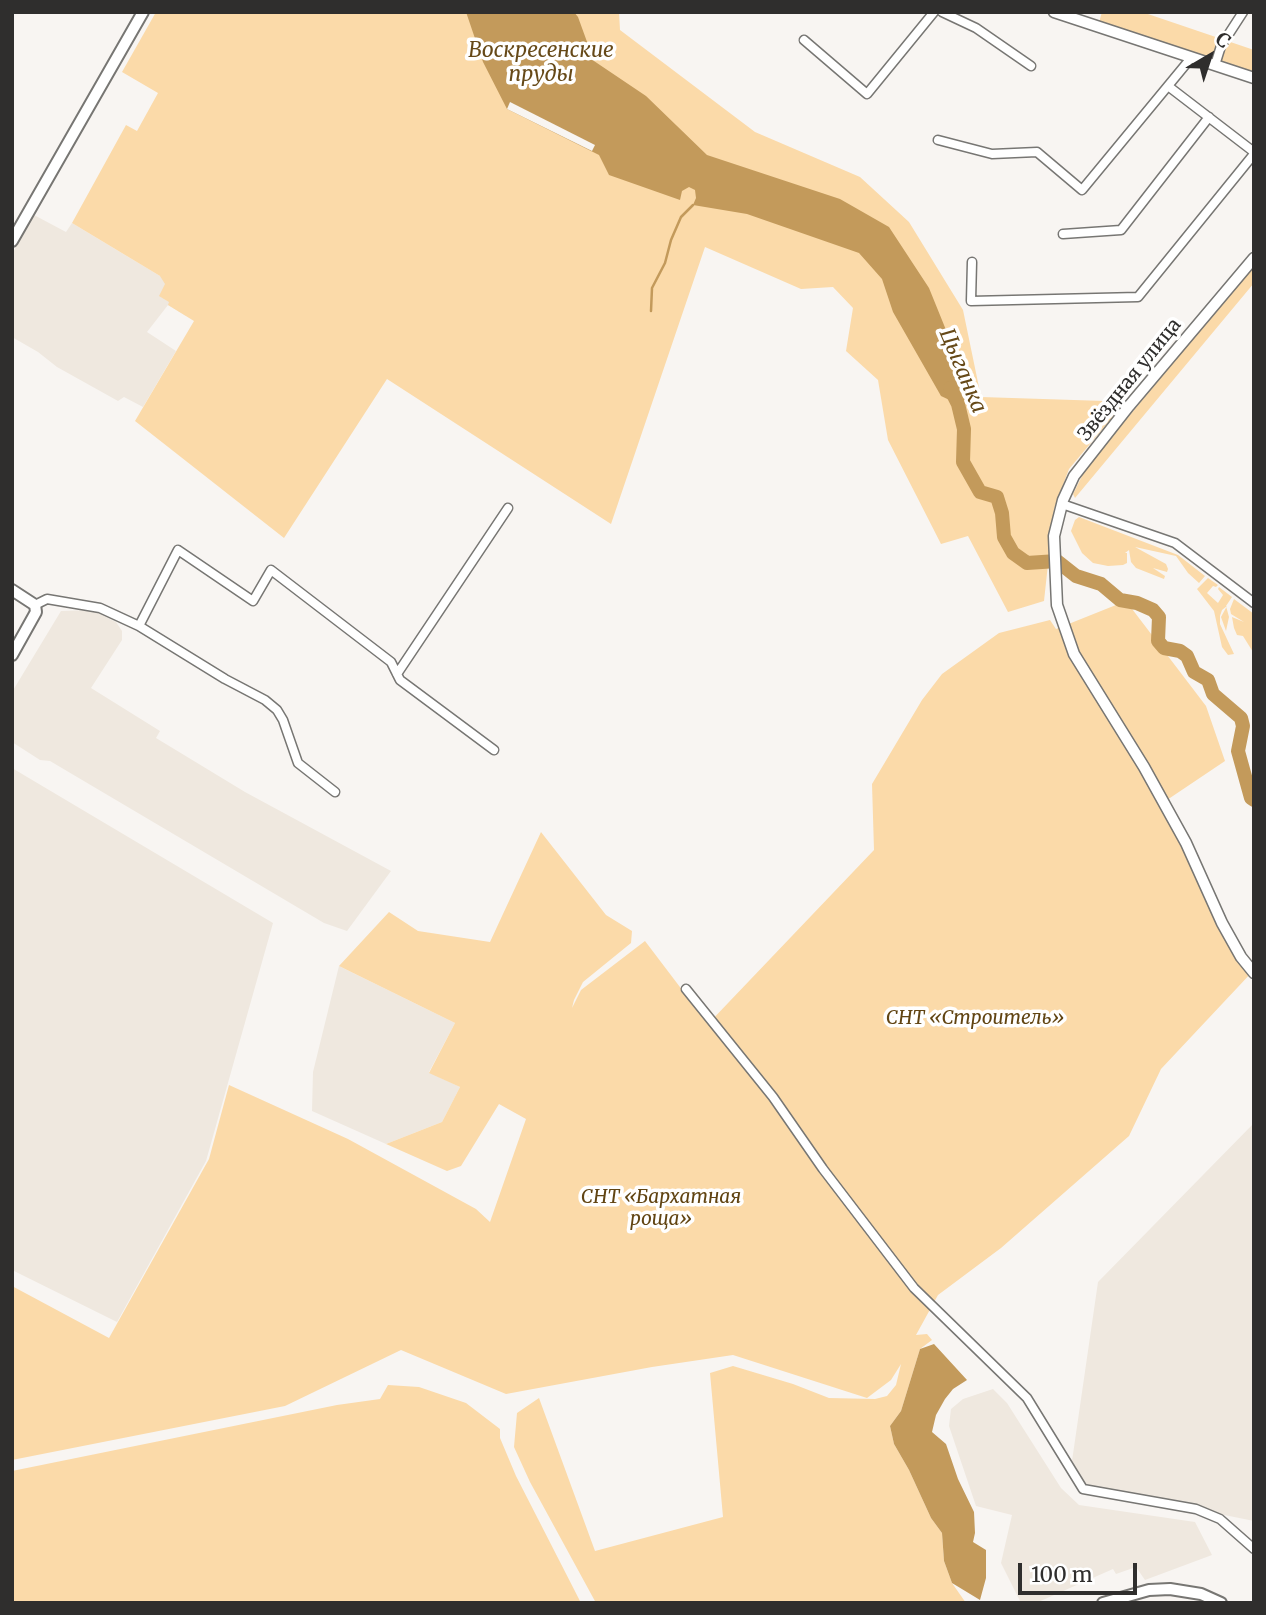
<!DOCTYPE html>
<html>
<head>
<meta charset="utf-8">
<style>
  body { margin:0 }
  #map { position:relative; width:1266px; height:1615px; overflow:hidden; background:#f8f5f2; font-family:Merriweather,serif }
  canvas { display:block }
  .frame { position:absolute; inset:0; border:14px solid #2f2e2d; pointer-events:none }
  .north { position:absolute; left:1175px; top:21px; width:70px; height:70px; -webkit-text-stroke:5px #fff; paint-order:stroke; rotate:39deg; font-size:19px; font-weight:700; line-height:28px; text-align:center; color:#2f2e2d }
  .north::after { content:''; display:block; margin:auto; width:24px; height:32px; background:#2f2e2d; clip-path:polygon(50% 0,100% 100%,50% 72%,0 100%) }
  .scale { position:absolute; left:1018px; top:1563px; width:119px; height:32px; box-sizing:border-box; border:4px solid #2f2e2d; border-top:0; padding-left:9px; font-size:21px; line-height:24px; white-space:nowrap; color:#2f2e2d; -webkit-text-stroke:5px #fff; paint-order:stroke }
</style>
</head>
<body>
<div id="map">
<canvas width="1266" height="1615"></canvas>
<div class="frame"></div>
<div class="north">С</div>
<div class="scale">100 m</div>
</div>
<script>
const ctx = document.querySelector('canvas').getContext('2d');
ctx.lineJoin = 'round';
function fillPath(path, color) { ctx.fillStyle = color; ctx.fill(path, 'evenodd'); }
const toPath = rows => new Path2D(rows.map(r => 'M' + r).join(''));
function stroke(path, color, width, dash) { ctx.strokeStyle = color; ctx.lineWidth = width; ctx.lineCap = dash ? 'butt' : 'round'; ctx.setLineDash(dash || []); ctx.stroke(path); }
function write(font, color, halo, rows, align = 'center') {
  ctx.font = font + ' Merriweather,serif'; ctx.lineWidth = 7; ctx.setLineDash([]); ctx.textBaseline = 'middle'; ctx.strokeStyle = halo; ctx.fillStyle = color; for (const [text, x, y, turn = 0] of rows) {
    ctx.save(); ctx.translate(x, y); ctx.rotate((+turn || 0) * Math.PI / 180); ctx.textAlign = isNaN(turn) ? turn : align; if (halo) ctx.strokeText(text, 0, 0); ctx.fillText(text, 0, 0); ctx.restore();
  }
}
fillPath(toPath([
  [34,215,66,232,72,223,160,276,174,253,186,316,168,305,147,332,176,351,143,407,124,397,118,401,57,367,38,352,12,337,12,254],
  [92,610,116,622,122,631,122,640,91,688,160,731,156,738,245,792,391,871,347,931,324,923,50,761,40,760,12,742,12,692,61,611],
  [12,768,273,923,206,1161,117,1322,12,1270],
  [339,966,455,1023,429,1072,460,1087,442,1122,386,1144,312,1111,313,1072],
  [1254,1123,1254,1521,1086,1487,1072,1461,1098,1282],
  [993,1389,1007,1403,1061,1488,1079,1505,1195,1522,1212,1555,1145,1580,1136,1567,1116,1574,1113,1569,1036,1603,1021,1603,1001,1563,1012,1515,976,1506,949,1426,951,1409,963,1399]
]), '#efe8df');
fillPath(toPath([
  [156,12,619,12,620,30,755,132,860,177,909,222,963,310,981,397,1105,401,1122,406,1069,469,1054,509,1044,601,1008,612,968,536,941,544,888,440,878,380,846,351,853,308,833,287,801,289,705,247,611,524,387,379,284,538,135,421,194,321,168,305,169,302,159,296,165,284,160,276,72,223,126,125,137,131,158,93,122,72],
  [1102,12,1142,12,1254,50,1254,74,1098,26],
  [1254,265,1254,283,1075,498,1073,494,1086,468],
  [1079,517,1178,555,1205,576,1199,583,1188,573,1176,556,1135,547,1166,564,1168,569,1167,572,1153,568,1165,576,1164,579,1136,568,1131,562,1129,550,1125,553,1127,553,1127,563,1123,565,1108,566,1093,563,1082,553,1071,531,1075,520],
  [1208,578,1218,585,1216,587,1213,586,1207,593,1218,603,1223,595,1218,589,1219,587,1232,597,1226,606,1229,617,1226,631,1221,617,1227,606,1222,610,1220,616,1220,624,1234,654,1228,655,1222,647,1214,611,1197,589],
  [1234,599,1254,614,1253,652,1243,636,1237,635,1234,628,1232,617,1244,622,1231,614,1230,609],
  [1126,601,1206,706,1225,761,1161,804,1253,971,1161,1069,1129,1136,1001,1248,938,1295,916,1335,927,1334,932,1340,920,1349,901,1411,890,1426,894,1444,909,1470,931,1518,942,1533,944,1561,952,1583,966,1603,596,1603,530,1482,514,1447,517,1413,539,1398,595,1551,723,1517,710,1373,733,1366,793,1384,829,1398,875,1399,887,1396,896,1385,901,1364,891,1380,867,1398,733,1355,652,1367,506,1394,401,1350,285,1406,12,1460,12,1286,109,1338,209,1159,229,1085,348,1139,476,1209,490,1222,526,1119,499,1104,461,1166,447,1171,386,1144,442,1122,460,1087,429,1073,455,1023,339,966,389,912,418,931,490,942,541,832,606,915,632,931,631,943,583,982,574,1000,572,1008,581,990,645,941,708,1024,874,850,872,784,922,700,942,674,999,633,1050,620,1056,629],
  [388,1385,419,1387,466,1403,500,1429,500,1438,516,1476,581,1603,12,1603,12,1471,337,1405,380,1399]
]), '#fbdaa9');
fillPath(toPath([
  [466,12,574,12,578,17,594,61,646,96,707,155,840,199,889,227,929,288,961,367,969,397,958,404,941,396,893,312,882,279,859,253,747,214,693,205,696,198,695,190,689,187,682,191,680,200,609,175,599,155,507,109,483,62],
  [934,1344,967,1380,953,1389,945,1399,936,1415,932,1432,946,1444,958,1479,974,1512,975,1533,973,1542,986,1550,986,1578,980,1600,952,1583,944,1561,942,1533,931,1518,909,1470,894,1444,890,1426,901,1411,920,1349]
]), '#c39a5b');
fillPath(toPath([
  [510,102,595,145,592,151,507,109]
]), '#f8f5f2');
stroke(toPath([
  [651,311,652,288,665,263,671,240,681,217,693,205]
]), '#c39a5b', 2.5);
stroke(toPath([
  [950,388,958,404,964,429,963,462,980,492,997,497,1002,513,1004,537,1013,553,1027,563,1057,561,1076,576,1101,584,1120,600,1137,603,1153,610,1159,617,1158,641,1164,648,1180,651,1187,656,1194,672,1208,680,1213,694,1241,718,1243,726,1238,751,1251,798,1254,800]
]), '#c39a5b', 14);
const minor = toPath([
  [942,12,976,28,1031,66],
  [804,40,867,94,934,12],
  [1215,65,1221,46,1243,12],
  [1168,86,1254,152],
  [938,140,992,154,1037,152,1082,190,1191,58],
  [1063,234,1121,230,1209,117],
  [972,262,971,301,1138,297,1254,154],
  [1062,504,1175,543,1254,603],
  [35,605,47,599,100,608,139,626,225,679,265,700,277,710,283,720,298,763,335,792],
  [139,626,178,550,253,601,271,570,391,662,400,680,494,750],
  [397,674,508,508],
  [686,989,773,1097,823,1169,914,1288,1027,1398,1083,1489,1196,1509,1220,1519,1254,1549]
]);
const tertiary = toPath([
  [1054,12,1254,78],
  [1254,258,1129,406,1074,476,1063,500,1054,536,1057,605,1074,654,1144,767,1186,843,1222,923,1241,957,1254,973]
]);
const secondary = toPath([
  [12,241,143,12],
  [12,590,35,605,36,612,12,655],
  [1103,1603,1149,1590,1170,1589,1201,1594,1221,1603]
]);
stroke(minor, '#777673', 11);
stroke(tertiary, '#777673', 13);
stroke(secondary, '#777673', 14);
stroke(minor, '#fff', 8);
stroke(tertiary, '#fff', 10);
stroke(secondary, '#fff', 10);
write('19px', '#2f2e2d', '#fff', [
  ["Звёздная улица",1130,380,-51]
]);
write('italic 19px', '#614412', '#fff', [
  ["СНТ «Строитель»",975,1019],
  ["СНТ «Бархатная",661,1198],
  ["роща»",661,1220]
]);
write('italic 21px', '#664918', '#fff', [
  ["Воскресенские",541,51],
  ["пруды",541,75],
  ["Цыганка",962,371,67]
]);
</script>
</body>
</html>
